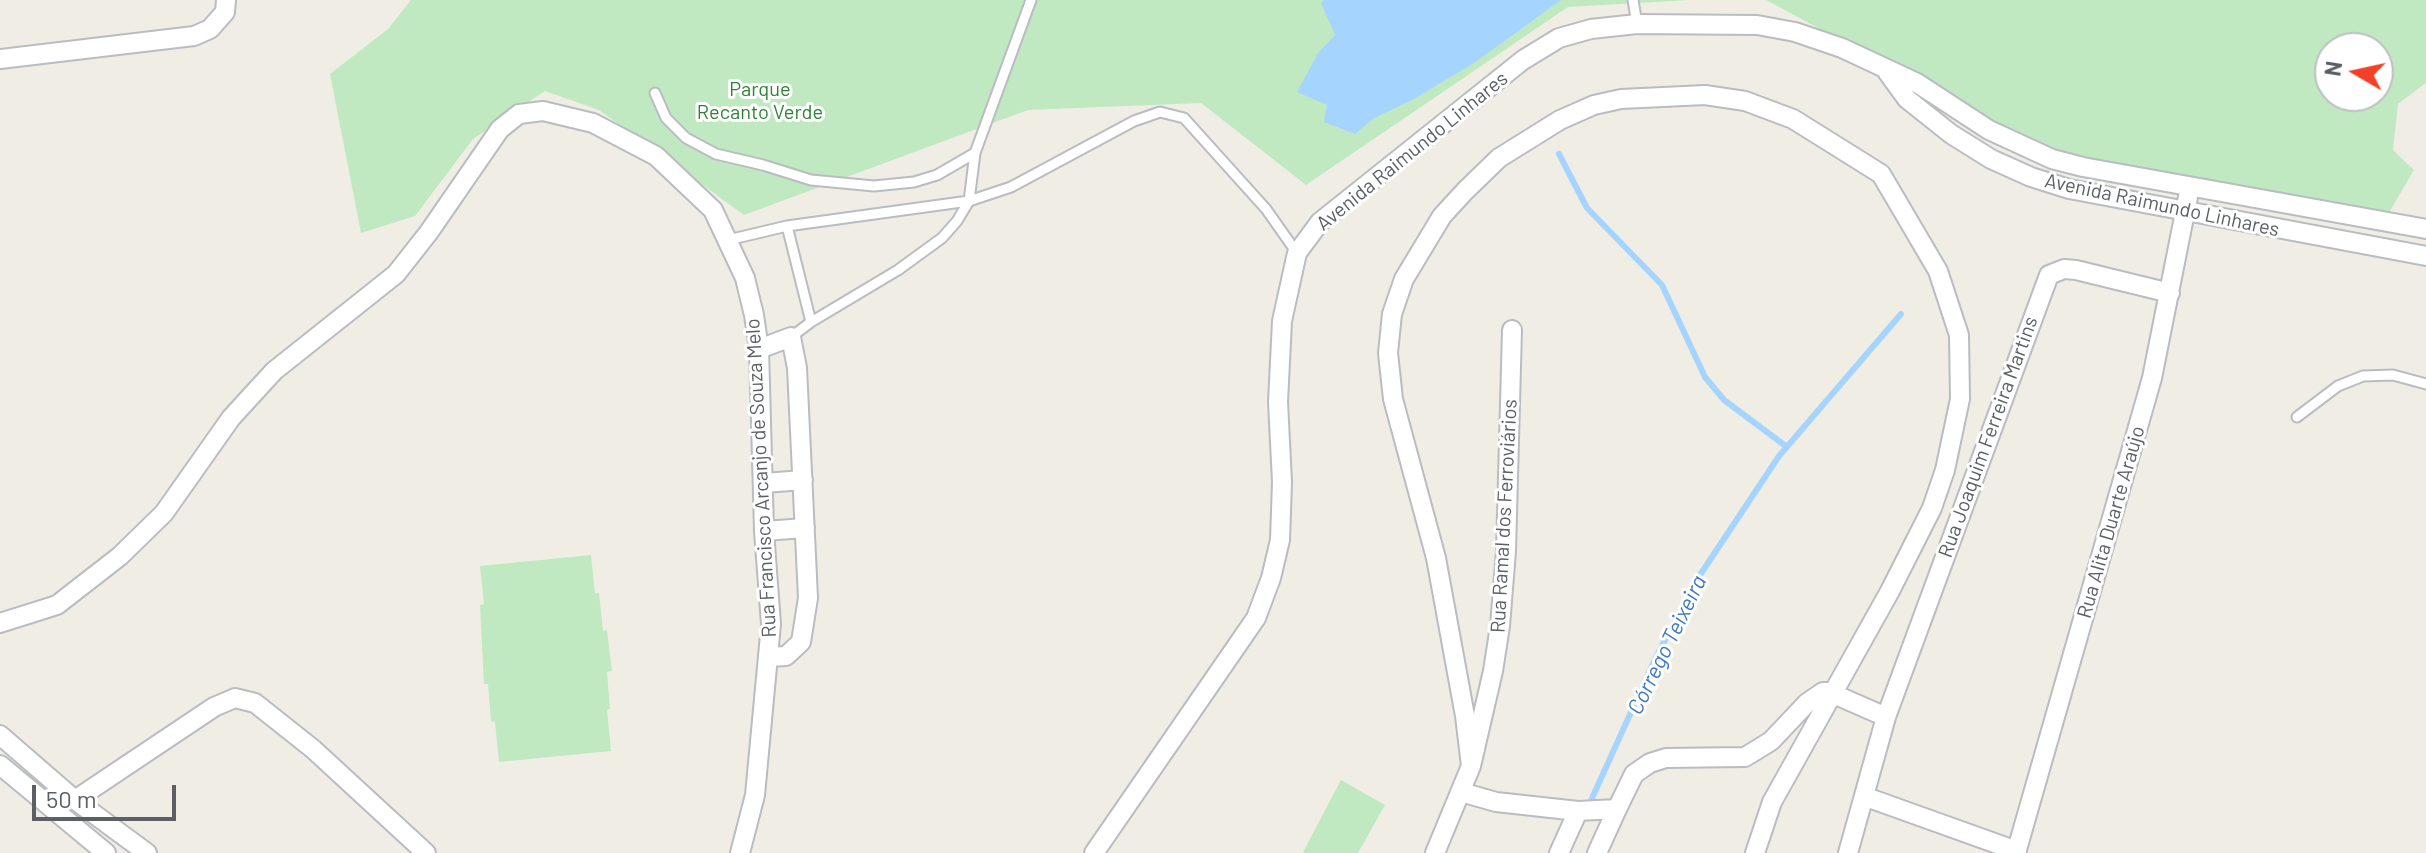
<!DOCTYPE html>
<html>
<head>
<meta charset="utf-8">
<style>
  body { margin:0 }
  #map { position:relative; width:2426px; height:853px; overflow:hidden; background:#f0eee4; font-family:Barlow,sans-serif }
  canvas { display:block }
  .north { position:absolute; left:2314px; top:32px; width:80px; height:80px; box-sizing:border-box; background:#fff; border:2px solid #bebfc2; border-radius:50%; rotate:279deg; font-size:22px; font-weight:700; line-height:32px; text-align:center; color:#5c6066 }
  .north::after { content:''; display:block; margin:auto; width:28px; height:36px; background:#f34027; clip-path:polygon(50% 0,100% 100%,50% 72%,0 100%) }
  .scale { position:absolute; left:32px; top:785px; width:144px; height:36px; box-sizing:border-box; border:4px solid #5c6066; border-top:0; padding-left:10px; font-size:24px; line-height:28px; white-space:nowrap; color:#5c6066; -webkit-text-stroke:6px #fff; paint-order:stroke }
</style>
</head>
<body>
<div id="map">
<canvas width="2426" height="853"></canvas>
<div class="north">N</div>
<div class="scale">50 m</div>
</div>
<script>
const ctx = document.querySelector('canvas').getContext('2d');
ctx.lineJoin = 'round';
function fillPath(path, color) { ctx.fillStyle = color; ctx.fill(path, 'evenodd'); }
const toPath = rows => new Path2D(rows.map(r => 'M' + r).join(''));
function stroke(path, color, width, dash) { ctx.strokeStyle = color; ctx.lineWidth = width; ctx.lineCap = dash ? 'butt' : 'round'; ctx.setLineDash(dash || []); ctx.stroke(path); }
function write(font, color, halo, rows, align = 'center') {
  ctx.font = font + ' Barlow,sans-serif'; ctx.lineWidth = 6; ctx.setLineDash([]); ctx.textBaseline = 'middle'; ctx.strokeStyle = halo; ctx.fillStyle = color; for (const [text, x, y, turn = 0] of rows) {
    ctx.save(); ctx.translate(x, y); ctx.rotate((+turn || 0) * Math.PI / 180); ctx.textAlign = isNaN(turn) ? turn : align; if (halo) ctx.strokeText(text, 0, 0); ctx.fillText(text, 0, 0); ctx.restore();
  }
}
fillPath(toPath([
  [411,0,1690,0,1568,7,1306,185,1201,103,1028,110,744,215,599,110,545,91,473,139,415,216,361,233,330,74,388,29],
  [1766,0,2426,0,2426,83,2398,104,2393,150,2414,170,2387,216,2067,161],
  [2330,48,2378,48,2378,96,2330,96],
  [591,555,595,593,599,593,603,631,607,630,612,671,607,672,610,709,607,710,611,751,499,762,495,722,491,721,488,684,484,684,480,605,484,604,480,566],
  [1341,780,1385,805,1358,853,1305,853,1303,852]
]), '#c0e9c1');
fillPath(toPath([
  [1324,0,1561,0,1474,63,1412,100,1374,118,1355,134,1324,122,1327,105,1297,92,1318,53,1335,35,1321,3]
]), '#a5d4ff');
stroke(toPath([
  [1559,154,1587,208,1662,285,1705,377,1724,400,1787,447],
  [1588,807,1656,657,1698,578,1779,456,1901,314]
]), '#a5d4ff', 6);
const lane = toPath([
  [1633,0,1637,24],
  [655,93,666,118,686,138,716,154,763,165,811,180,874,186,914,182,937,175,975,153,1031,0],
  [787,226,811,322],
  [728,240,787,226,969,201,1011,187,1134,121,1160,112,1184,118,1266,209,1297,253],
  [791,337,811,322,898,270,942,238,957,221,969,201,975,153],
  [2297,417,2338,386,2363,376,2393,375,2426,384]
]);
const street = toPath([
  [0,59,194,36,210,29,225,12,226,0],
  [1888,73,1907,99,1951,134,1991,159,2031,177,2069,189,2426,256],
  [759,349,791,337,797,368,808,598,801,642,786,656,770,657],
  [764,483,803,480],
  [764,531,805,528],
  [0,623,57,605,120,556,164,513,231,418,274,371,396,274,429,232,500,129,519,114,543,111,593,123,656,156,713,210,745,278,754,315,759,349,764,531,771,624,755,795,740,853],
  [0,735,75,800,147,853],
  [0,765,106,853],
  [1471,766,1465,716,1436,558,1393,399,1388,353,1392,314,1404,279,1442,216,1465,191,1499,158,1560,120,1594,105,1621,99,1705,95,1745,101,1793,119,1881,174,1938,271,1959,335,1960,399,1945,470,1932,508,1890,591,1772,802,1755,853],
  [1461,792,1496,802,1578,811,1617,809,1634,774,1650,763,1666,758,1745,757,1771,741,1807,703,1823,692,1829,692,1886,717],
  [1866,797,2017,851],
  [75,800,214,707,235,698,255,703,313,749,426,853],
  [1094,853,1256,618,1271,578,1280,540,1282,482,1278,402,1282,321,1297,253,1320,222,1523,60,1559,38,1591,29,1637,24,1757,25,1795,32,1842,48,1917,83,1989,130,2052,159,2083,167,2426,229],
  [1435,853,1471,766,1493,671,1500,626,1506,551,1512,330],
  [1559,853,1578,811],
  [1597,853,1617,809],
  [1848,853,1886,717,2049,275,2064,269,2076,270,2170,293],
  [2016,853,2152,378,2190,187]
]);
stroke(lane, '#b9bcc1', 13);
stroke(street, '#b9bcc1', 22);
stroke(lane, '#fff', 9);
stroke(street, '#fff', 18);
write('20px', '#2f8237', '#fff', [
  ["Parque",760,89],
  ["Recanto Verde",760,112]
]);
write('20px', '#5c6066', '#fff', [
  ["Avenida Raimundo Linhares",1412,151,-39],
  ["Avenida Raimundo Linhares",2162,205,12],
  ["Rua Joaquim Ferreira Martins",1988,437,-70],
  ["Rua Francisco Arcanjo de Souza Melo",761,478,-93],
  ["Rua Ramal dos Ferroviários",1504,516,-87],
  ["Rua Alita Duarte Araújo",2111,522,-74]
]);
write('italic 22px', '#3e78c1', '#fff', [
  ["Córrego Teixeira",1667,645,-64]
]);
</script>
</body>
</html>
